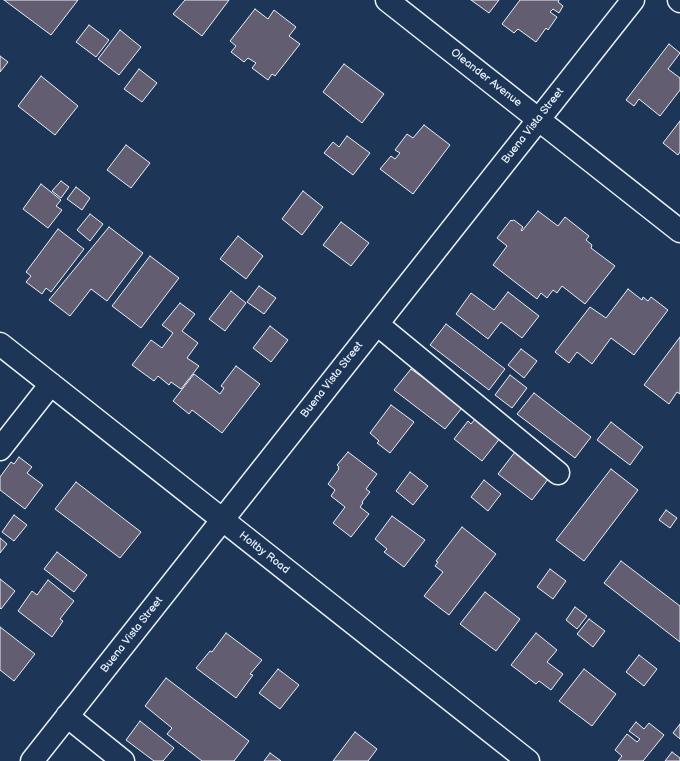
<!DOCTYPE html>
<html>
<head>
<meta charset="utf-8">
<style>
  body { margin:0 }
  canvas { display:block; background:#1d3557 }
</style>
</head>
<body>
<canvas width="680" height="761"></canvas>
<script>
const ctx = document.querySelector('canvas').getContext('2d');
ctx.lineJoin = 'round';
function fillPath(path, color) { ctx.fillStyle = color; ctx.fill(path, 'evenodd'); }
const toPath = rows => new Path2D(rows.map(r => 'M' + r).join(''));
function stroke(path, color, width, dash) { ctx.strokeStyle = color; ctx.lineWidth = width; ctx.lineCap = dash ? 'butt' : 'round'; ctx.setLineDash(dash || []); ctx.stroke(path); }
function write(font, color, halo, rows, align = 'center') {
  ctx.font = font + ' "Balsamiq Sans",sans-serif'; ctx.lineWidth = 4; ctx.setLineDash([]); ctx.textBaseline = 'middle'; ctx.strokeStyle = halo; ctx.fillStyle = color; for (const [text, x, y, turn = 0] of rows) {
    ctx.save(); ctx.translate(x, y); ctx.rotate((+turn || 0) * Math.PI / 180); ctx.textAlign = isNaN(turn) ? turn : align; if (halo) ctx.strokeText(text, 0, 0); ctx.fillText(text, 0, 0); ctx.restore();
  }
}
const building = toPath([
  [4,0,78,0,51,35,4,0],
  [185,0,229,0,202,36,173,14,185,0],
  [471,0,499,0,489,13,471,0],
  [520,0,559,0,558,2,563,6,559,13,553,9,550,12,557,17,548,30,546,28,536,42,518,29,514,33,502,24,520,0],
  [255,9,268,19,274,10,296,27,289,36,300,44,275,76,272,74,268,80,252,68,256,63,248,58,244,62,231,52,236,46,230,41,255,9],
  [89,25,109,40,96,57,76,42,89,25],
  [120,30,141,47,119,75,98,59,120,30],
  [669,44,680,53,668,69,680,78,680,90,660,116,639,99,634,106,626,100,669,44],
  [0,56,8,62,0,72,0,56],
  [344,64,384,94,362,123,323,92,344,64],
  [139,69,157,83,142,102,124,89,139,69],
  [41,76,78,106,55,135,18,106,41,76],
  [680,121,680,152,678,155,663,143,680,121],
  [424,125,450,145,413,194,380,169,391,156,395,159,400,153,395,150,407,134,413,138,424,125],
  [347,136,370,153,353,175,324,153,333,142,339,147,347,136],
  [126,145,150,163,131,188,107,170,126,145],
  [61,181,69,187,61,198,52,191,61,181],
  [41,184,61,200,56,206,62,210,48,228,23,209,41,184],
  [76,187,90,198,82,210,67,199,76,187],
  [303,191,323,207,302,235,282,219,303,191],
  [538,211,558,226,565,217,589,236,586,240,592,245,591,248,615,266,585,304,562,286,557,293,553,290,547,298,541,293,537,299,493,265,507,246,497,238,511,220,512,221,514,220,523,227,521,230,522,231,538,211],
  [90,214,103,224,90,241,77,230,90,214],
  [341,222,369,243,351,266,323,245,341,222],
  [109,227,143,253,107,301,91,289,70,316,49,300,109,227],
  [58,229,84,249,51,292,46,288,42,294,26,282,31,276,26,272,58,229],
  [238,236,263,256,246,279,220,259,238,236],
  [150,256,179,278,141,328,112,306,150,256],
  [259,286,276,298,264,314,247,302,259,286],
  [628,289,642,300,643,297,648,301,651,297,668,310,634,355,611,338,592,364,577,352,569,363,555,352,590,307,606,318,628,289],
  [231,291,246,303,225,331,209,319,231,291],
  [508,292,539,316,522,338,501,322,488,339,456,314,471,293,494,310,508,292],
  [180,303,195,314,182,331,198,343,187,358,199,366,181,389,171,382,169,385,158,376,154,381,132,365,151,340,162,348,173,333,162,325,180,303],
  [446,324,505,369,489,390,430,345,446,324],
  [270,326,288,340,271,362,253,348,270,326],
  [680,337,680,394,677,392,669,404,644,385,680,337],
  [521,349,537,361,524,378,508,365,521,349],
  [236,366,260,384,222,433,192,410,189,414,173,401,194,374,220,394,224,388,221,386,236,366],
  [411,369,436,387,439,383,466,403,445,429,394,390,411,369],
  [510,375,527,388,512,408,495,395,510,375],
  [534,393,591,437,575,458,517,414,534,393],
  [391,405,414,422,390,453,377,443,379,441,370,433,391,405],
  [476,418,501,437,482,461,454,439,468,421,471,424,476,418],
  [611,422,643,447,630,465,597,440,611,422],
  [348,452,377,474,366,489,370,492,362,502,363,503,360,507,369,514,351,537,333,523,345,507,331,496,335,490,328,484,339,469,338,469,339,467,337,465,348,452],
  [515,452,549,478,532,500,498,474,515,452],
  [19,457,32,467,27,473,43,485,25,509,0,490,0,477,11,462,14,464,19,457],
  [611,469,638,490,584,561,556,540,611,469],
  [410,472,428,486,413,505,396,491,410,472],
  [484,480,501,494,488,511,471,497,484,480],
  [76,482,141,532,120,558,55,509,76,482],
  [666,510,677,518,670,528,659,520,666,510],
  [14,515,27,525,14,541,2,532,14,515],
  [392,516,425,540,404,567,384,552,387,549,375,539,392,516],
  [462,527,496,554,449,615,424,596,443,572,435,566,438,562,436,561,462,527],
  [0,538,7,544,0,553,0,538],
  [57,552,87,575,74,592,44,569,57,552],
  [621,561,680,606,680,642,604,583,621,561],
  [550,569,566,581,553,599,537,587,550,569],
  [0,579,15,591,1,609,0,608,0,579],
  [48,580,74,601,60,619,63,621,52,637,18,611,32,591,37,595,48,580],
  [485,592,520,619,496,651,460,624,485,592],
  [575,607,587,616,577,629,566,620,575,607],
  [589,619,605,631,593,647,577,634,589,619],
  [0,627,35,654,14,681,0,670,0,627],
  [226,633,262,660,250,674,253,675,236,698,196,668,210,651,212,652,226,633],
  [536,633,557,650,547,662,563,674,551,690,539,681,536,684,511,665,536,633],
  [639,655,657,669,644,686,626,672,639,655],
  [278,669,299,685,280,709,259,693,278,669],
  [584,669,616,694,592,726,559,701,584,669],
  [166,678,249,741,234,761,202,761,167,734,172,728,145,706,166,678],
  [140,721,174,748,163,761,154,761,126,740,140,721],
  [636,722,644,729,649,723,664,735,643,761,618,761,622,756,615,750,627,734,637,742,640,739,629,731,636,722],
  [680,724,680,739,673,733,680,724],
  [355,732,377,749,368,761,333,761,355,732],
  [672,752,680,758,680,761,665,761,672,752],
  [270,753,281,761,264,761,270,753]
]);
fillPath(building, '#625d71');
stroke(building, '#e8f1f8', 1);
const minor = toPath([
  [387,0,680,231],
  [679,0,680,1],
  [377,324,558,473],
  [0,344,528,761],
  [0,449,51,384],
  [67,716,123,761],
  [32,761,633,0]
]);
stroke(minor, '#e8f1f8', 25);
stroke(minor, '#1d3557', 22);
write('11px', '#e8f1f8', '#1d3557', [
  ["Oleander Avenue",486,78,38],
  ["Buena Vista Street",533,126,-52],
  ["Buena Vista Street",332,380,-52],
  ["Holtby Road",264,553,38],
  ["Buena Vista Street",132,635,-52]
]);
</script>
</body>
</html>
